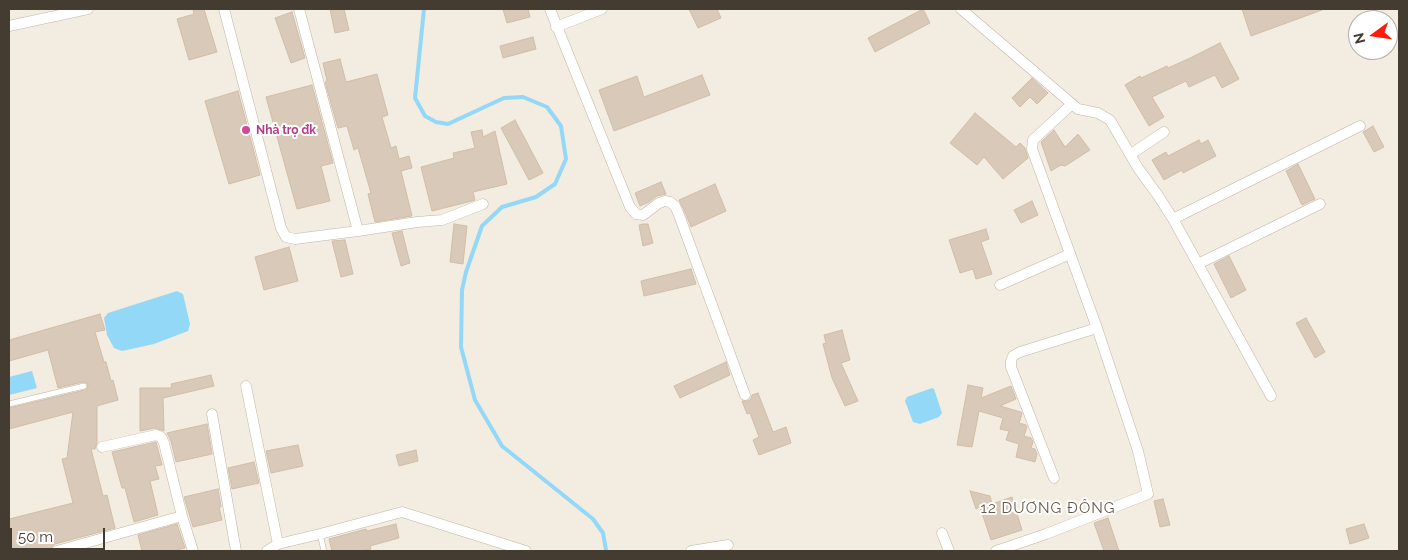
<!DOCTYPE html>
<html>
<head>
<meta charset="utf-8">
<style>
  body { margin:0 }
  #map { position:relative; width:1408px; height:560px; overflow:hidden; background:#f3ece0; font-family:Raleway,sans-serif }
  canvas { display:block }
  .frame { position:absolute; inset:0; border:10px solid #443b31; pointer-events:none }
  .north { position:absolute; left:1348px; top:10px; width:50px; height:50px; box-sizing:border-box; background:#fff; border:1px solid #b4b1ad; border-radius:50%; rotate:256deg; font-size:14px; font-weight:700; line-height:20px; text-align:center; color:#443b31 }
  .north::after { content:''; display:block; margin:auto; width:18px; height:22px; background:#ff1b0b; clip-path:polygon(50% 0,100% 100%,50% 72%,0 100%) }
  .scale { position:absolute; left:10px; top:528px; width:95px; height:22px; box-sizing:border-box; border:2px solid #443b31; border-top:0; padding-left:6px; font-size:15px; line-height:18px; white-space:nowrap; color:#443b31; -webkit-text-stroke:4px #fff; paint-order:stroke }
</style>
</head>
<body>
<div id="map">
<canvas width="1408" height="560"></canvas>
<div class="frame"></div>
<div class="north">N</div>
<div class="scale">50 m</div>
</div>
<script>
const ctx = document.querySelector('canvas').getContext('2d');
ctx.lineJoin = 'round';
function fillPath(path, color) { ctx.fillStyle = color; ctx.fill(path, 'evenodd'); }
const toPath = rows => new Path2D(rows.map(r => 'M' + r).join(''));
function stroke(path, color, width, dash) { ctx.strokeStyle = color; ctx.lineWidth = width; ctx.lineCap = dash ? 'butt' : 'round'; ctx.setLineDash(dash || []); ctx.stroke(path); }
function write(font, color, halo, rows, align = 'center') {
  ctx.font = font + ' Raleway,sans-serif'; ctx.lineWidth = 4; ctx.setLineDash([]); ctx.textBaseline = 'middle'; ctx.strokeStyle = halo; ctx.fillStyle = color; for (const [text, x, y, turn = 0] of rows) {
    ctx.save(); ctx.translate(x, y); ctx.rotate((+turn || 0) * Math.PI / 180); ctx.textAlign = isNaN(turn) ? turn : align; if (halo) ctx.strokeText(text, 0, 0); ctx.fillText(text, 0, 0); ctx.restore();
  }
}
fillPath(toPath([
  [177,291,183,294,190,324,188,331,154,344,122,351,114,348,107,335,104,318,108,313],
  [32,371,37,388,9,395,9,377],
  [932,388,934,389,942,413,939,417,920,424,913,422,905,401,907,397]
]), '#94d8f8');
stroke(toPath([
  [424,9,415,98,425,116,436,122,448,124,504,98,523,97,547,107,561,126,566,159,555,184,536,197,502,207,482,226,466,272,462,290,461,347,475,400,502,446,593,519,603,533,606,550]
]), '#94d8f8', 4);
const building = toPath([
  [193,9,204,9,217,52,189,60,177,19,194,14,193,9],
  [330,9,344,9,349,30,335,33,330,9],
  [503,9,528,9,530,17,507,23,503,9],
  [689,9,717,9,721,18,698,28,689,9],
  [923,9,930,23,875,52,868,38,923,9],
  [1242,9,1322,9,1322,10,1251,36,1242,9],
  [292,12,305,58,291,63,275,18,292,12],
  [533,37,536,49,503,58,500,46,533,37],
  [1220,43,1239,79,1222,88,1215,75,1189,87,1186,81,1152,97,1164,117,1149,126,1125,85,1140,76,1141,78,1167,66,1168,68,1188,59,1220,43],
  [340,59,346,82,377,74,388,115,382,117,391,148,396,146,399,159,409,156,412,168,401,171,412,216,375,222,368,194,371,193,358,148,354,150,347,126,338,128,325,82,327,81,323,63,340,59],
  [702,75,710,95,614,131,599,90,637,76,644,97,702,75],
  [1032,78,1048,93,1037,104,1030,97,1020,107,1012,98,1032,78],
  [312,85,333,163,321,166,330,201,297,209,266,97,312,85],
  [238,91,260,175,229,184,205,101,238,91],
  [975,113,1016,147,1020,143,1025,148,1028,158,1003,179,984,157,977,165,950,143,975,113],
  [515,120,543,173,529,180,501,128,515,120],
  [1373,126,1384,147,1374,152,1363,132,1373,126],
  [482,130,483,137,495,131,507,184,473,192,475,200,472,201,432,211,421,167,454,158,453,153,475,148,471,132,482,130],
  [1054,130,1065,147,1078,134,1090,150,1065,166,1061,165,1051,171,1041,142,1054,130],
  [1199,140,1201,144,1208,140,1216,156,1183,173,1182,170,1164,180,1152,160,1166,152,1168,156,1199,140],
  [1298,164,1315,199,1302,205,1286,171,1298,164],
  [661,182,666,194,657,196,649,202,640,206,635,193,661,182],
  [715,184,726,211,691,227,685,212,679,200,715,184],
  [1032,201,1038,215,1021,223,1014,210,1032,201],
  [454,224,467,226,463,264,450,262,454,224],
  [643,224,648,224,653,243,643,246,639,225,643,224],
  [986,229,989,239,981,242,992,274,976,279,973,269,960,273,949,240,986,229],
  [402,231,410,263,401,266,392,233,402,231],
  [345,240,353,274,341,277,332,241,345,240],
  [289,247,298,281,264,290,255,257,289,247],
  [1229,256,1246,290,1231,298,1214,264,1229,256],
  [691,269,696,284,644,296,641,281,691,269],
  [100,314,105,330,95,332,104,362,106,362,111,381,113,380,118,400,97,406,97,442,95,449,91,449,103,496,107,495,115,528,55,544,52,547,50,551,9,551,9,519,73,503,62,459,67,458,73,412,9,429,9,408,85,390,87,389,88,385,87,383,83,382,58,388,48,350,9,361,9,340,100,314],
  [1306,318,1325,352,1315,358,1296,323,1306,318],
  [842,330,850,360,841,363,858,401,845,406,832,378,823,344,826,343,824,335,842,330],
  [726,362,730,375,680,398,674,386,726,362],
  [211,375,214,386,163,398,164,431,155,428,140,431,140,388,172,388,171,384,211,375],
  [968,385,983,388,981,398,1011,386,1016,399,1000,406,1021,412,1022,414,1019,423,1026,425,1027,427,1024,436,1031,438,1033,442,1031,448,1035,449,1037,454,1035,462,1016,457,1019,444,1006,440,1009,431,1000,429,1003,418,979,411,972,447,957,445,968,385],
  [758,393,773,432,786,427,791,443,759,455,753,440,759,437,750,413,747,414,742,401,748,401,751,399,752,395,758,393],
  [207,424,212,454,176,462,171,441,167,433,207,424],
  [156,442,162,465,155,466,159,479,150,481,158,515,134,522,125,488,122,488,112,452,156,442],
  [298,445,303,466,271,473,266,451,298,445],
  [416,450,418,461,399,466,396,455,416,450],
  [254,462,259,483,232,489,228,468,254,462],
  [218,489,221,507,219,507,222,520,193,527,184,497,218,489],
  [970,491,990,496,992,504,1012,497,1022,530,991,540,980,507,976,509,970,491],
  [1163,499,1170,525,1160,527,1154,501,1163,499],
  [1108,518,1119,551,1104,551,1094,523,1108,518],
  [177,524,185,548,172,551,142,551,138,535,177,524],
  [396,524,399,538,370,546,371,549,360,551,332,551,329,539,366,529,367,531,396,524],
  [1364,524,1369,538,1350,544,1346,529,1364,524]
]);
fillPath(building, '#d8c9b8');
stroke(building, '#d1bda7', 1);
const lane = toPath([
  [9,404,84,386],
  [320,534,324,551]
]);
const street = toPath([
  [224,9,281,228,286,237,295,239,358,231,417,222,442,220,483,204],
  [299,9,358,231],
  [550,9,630,207,636,214,643,215,659,203,665,201,670,202,675,206,679,215,745,395],
  [961,9,1078,109,1098,113,1110,120,1138,168,1159,197,1173,219,1271,396],
  [9,26,88,9],
  [556,27,602,9],
  [1131,154,1164,132],
  [1173,219,1360,126],
  [1198,264,1320,204],
  [1000,285,1070,254],
  [246,386,278,544],
  [212,414,236,551],
  [102,447,156,435,161,437,164,443,182,516,193,551],
  [1054,478,1011,367,1011,361,1013,356,1020,352,1097,328],
  [942,533,949,551],
  [57,551,182,516],
  [267,551,278,544,320,534,402,512,526,551],
  [691,551,728,545],
  [996,551,1046,534,1148,494,1138,451,1097,328,1032,149,1033,140,1072,104]
]);
stroke(lane, '#c1b5a5', 6);
stroke(street, '#c1b5a5', 11);
stroke(lane, '#fff', 5);
stroke(street, '#fff', 10);
for (const [x, y, r, color] of [
  [246,130,5,"#d1479c"]
]) { const dot = new Path2D(); dot.arc(x, y, r, 0, 2 * Math.PI); ctx.fillStyle = color; ctx.fill(dot); stroke(dot, '#fff', 2); }
write('bold 12px', '#b23c85', '#fff', [
  ["Nhà trọ đk",256,130]
], 'left');
ctx.letterSpacing = '1px';
write('15px', '#685847', '#fff', [
  ["12 DƯƠNG ĐÔNG",1048,508]
]);
ctx.letterSpacing = '0px';
</script>
</body>
</html>
